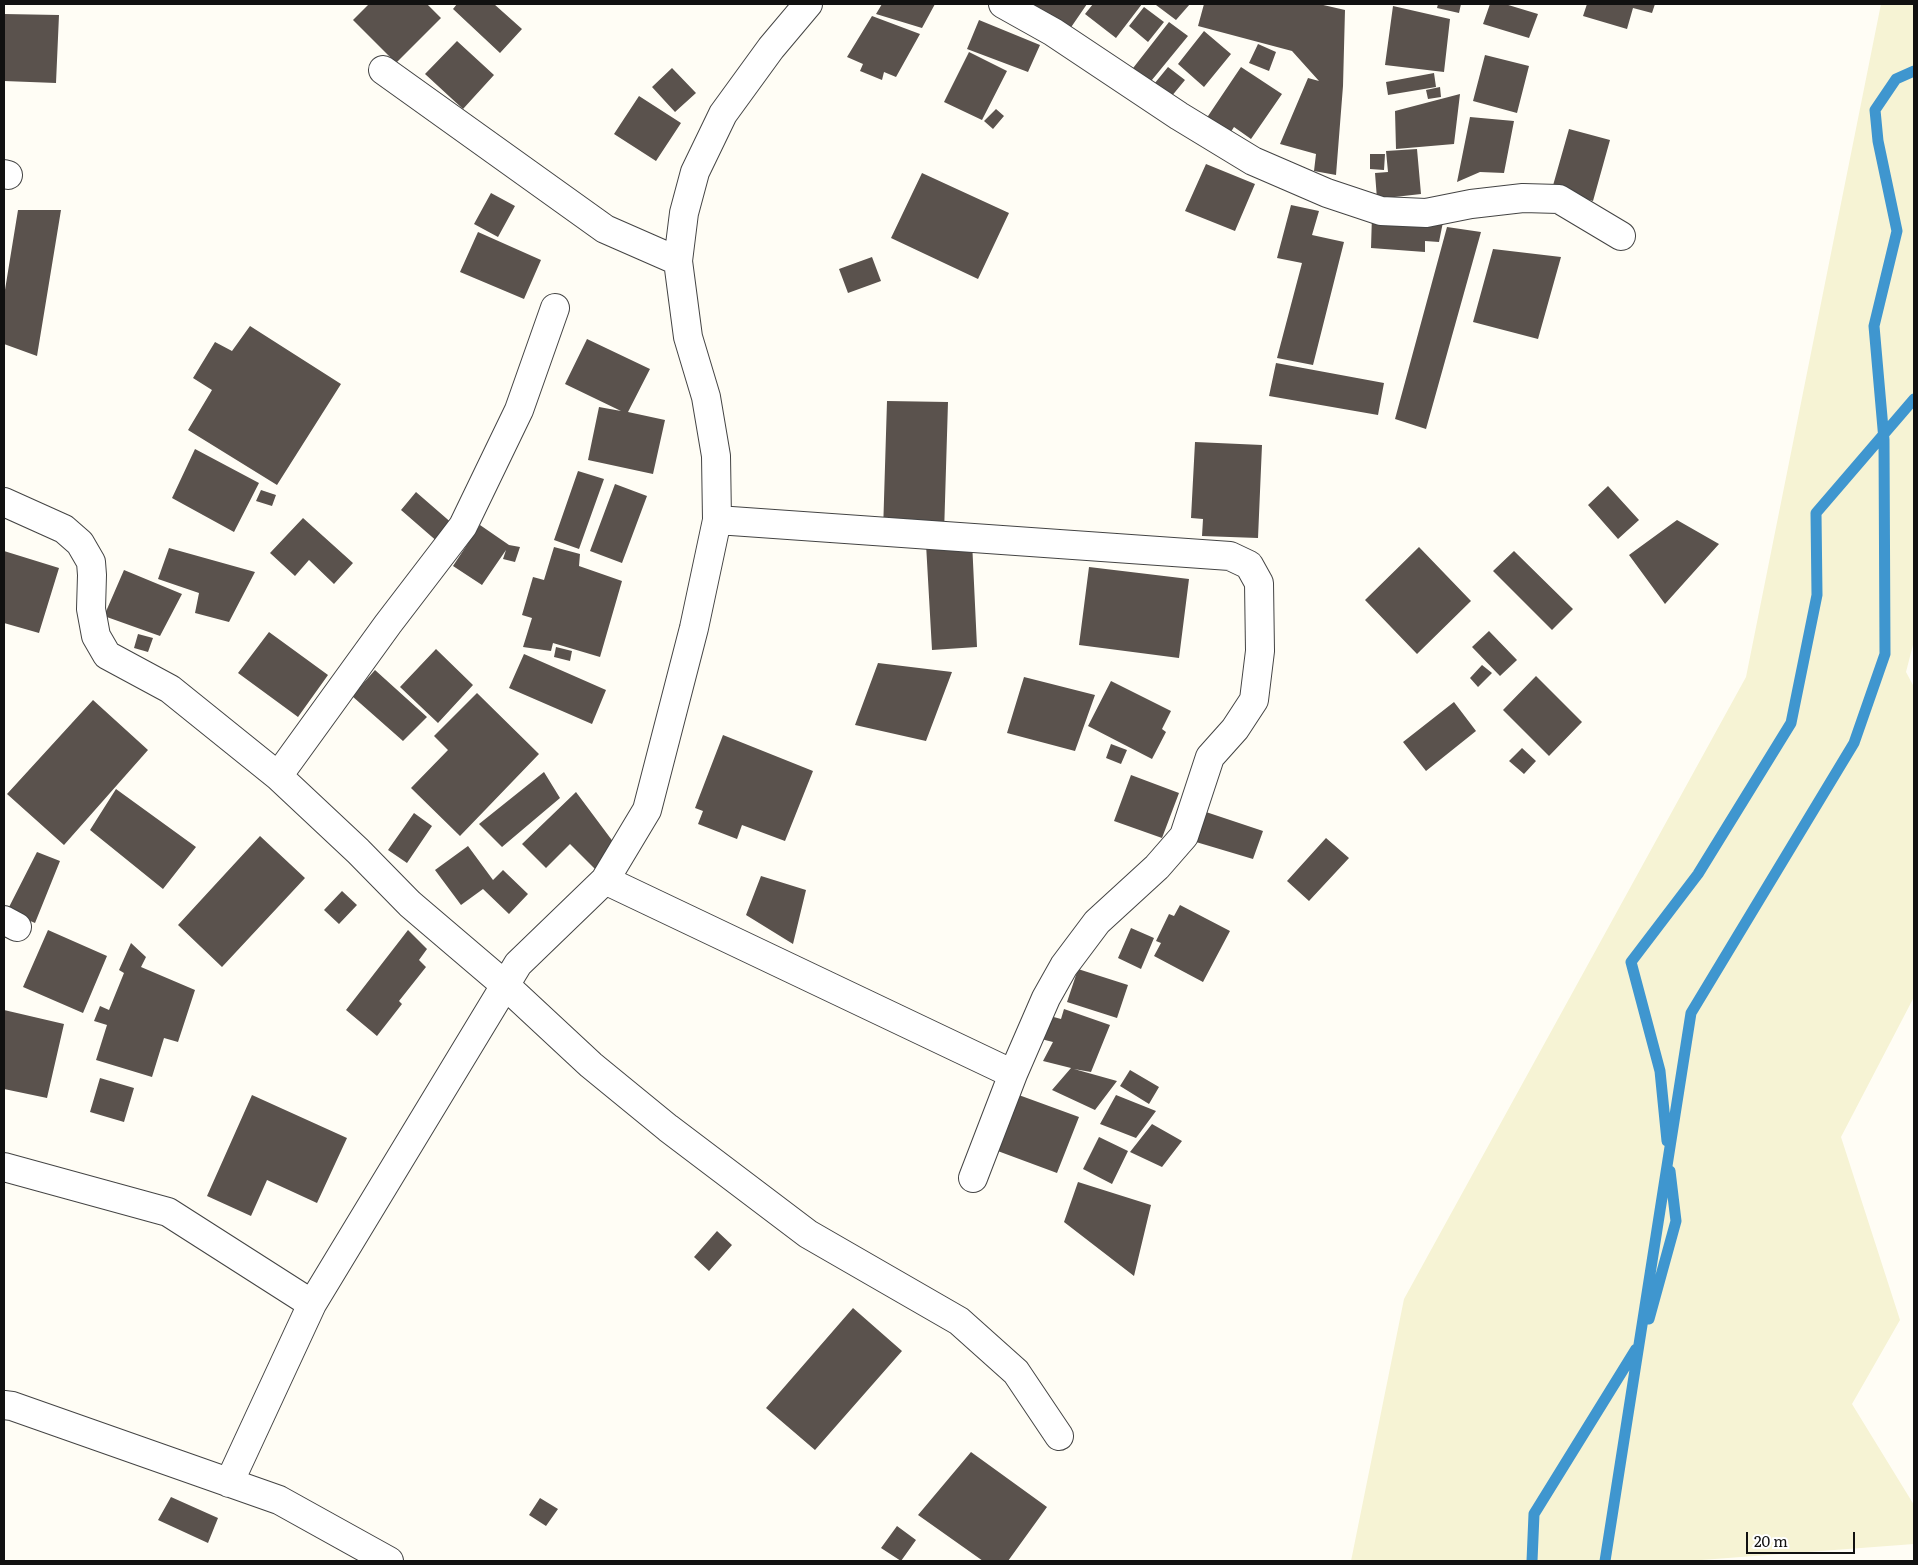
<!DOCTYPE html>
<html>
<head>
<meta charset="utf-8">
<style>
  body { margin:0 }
  #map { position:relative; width:1918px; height:1565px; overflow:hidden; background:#fffdf5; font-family:Literata,serif }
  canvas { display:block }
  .frame { position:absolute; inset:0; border:5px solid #111; pointer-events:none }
  .scale { position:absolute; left:1746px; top:1532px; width:109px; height:22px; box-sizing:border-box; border:2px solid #111; border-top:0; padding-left:6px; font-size:15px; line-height:18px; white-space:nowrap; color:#111; -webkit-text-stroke:4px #fff; paint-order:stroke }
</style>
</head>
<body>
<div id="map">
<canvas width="1918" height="1565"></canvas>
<div class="frame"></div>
<div class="scale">20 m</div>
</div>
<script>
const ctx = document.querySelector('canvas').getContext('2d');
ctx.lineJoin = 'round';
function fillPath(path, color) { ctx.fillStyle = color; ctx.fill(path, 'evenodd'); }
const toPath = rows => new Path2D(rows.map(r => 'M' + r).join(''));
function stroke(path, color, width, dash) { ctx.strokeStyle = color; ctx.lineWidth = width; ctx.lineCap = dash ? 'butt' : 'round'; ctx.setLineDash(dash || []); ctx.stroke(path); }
fillPath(toPath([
  [1881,4,1914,4,1914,641,1906,672,1914,687,1914,997,1841,1137,1900,1320,1852,1404,1914,1505,1914,1544,1688,1561,1351,1561,1404,1299,1746,677]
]), '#f6f3d4');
stroke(toPath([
  [1667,1141,1660,1071,1631,962,1698,874,1791,723,1817,595,1816,513,1914,399],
  [1649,1319,1676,1221,1670,1171],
  [1532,1561,1534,1514,1636,1349],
  [1605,1561,1691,1013,1854,743,1885,654,1884,440,1874,326,1897,231,1878,141,1875,110,1896,79,1914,71]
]), '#3f96cf', 11);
fillPath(toPath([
  [369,4,427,4,441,18,396,63,353,20],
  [457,4,494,4,522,29,500,53,453,9],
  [882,4,935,4,922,28,876,14],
  [1016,4,1087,4,1063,39],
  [1093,4,1142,4,1116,38,1085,14],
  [1157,4,1190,4,1176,20,1156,5],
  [1204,4,1319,4,1345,10,1343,86,1336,175,1314,171,1316,154,1280,144,1308,78,1319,81,1292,51,1198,26],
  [1438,4,1461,4,1459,13,1437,8],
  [1490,4,1505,4,1538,14,1529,38,1483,24],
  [1587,4,1655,4,1652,13,1633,8,1627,29,1583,16],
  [1393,6,1450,19,1444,72,1385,65],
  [1144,7,1164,22,1148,42,1129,26],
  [4,14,59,15,56,83,4,81],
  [872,16,920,34,896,77,884,72,882,80,860,71,863,64,847,57],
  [979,20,1040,45,1028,72,967,49],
  [1169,22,1188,36,1147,86,1130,72],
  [1204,31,1231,54,1204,87,1178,64],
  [457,41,494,75,463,109,425,74],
  [1258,44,1276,52,1269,71,1249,63],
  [969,52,1007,71,982,120,944,102],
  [1485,55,1529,66,1517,113,1473,101],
  [1168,67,1185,80,1166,103,1150,89],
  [1241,67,1282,94,1251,139,1234,127,1227,138,1204,122],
  [672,68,696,93,675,112,652,87],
  [1434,73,1436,87,1388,95,1386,82],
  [1440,87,1441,97,1428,99,1426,90],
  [1460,94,1454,144,1396,149,1395,111],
  [639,96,681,123,656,161,614,134],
  [996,109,1004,116,993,129,984,121],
  [1470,117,1514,121,1504,173,1480,172,1457,182],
  [1569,129,1610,140,1593,201,1552,189],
  [1417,149,1421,194,1377,199,1375,173,1388,172,1386,151],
  [1370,154,1385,154,1384,170,1370,169],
  [1206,164,1255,184,1235,231,1185,211],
  [922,173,1009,213,978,279,891,238],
  [491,193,515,206,498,237,474,224],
  [1291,205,1319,211,1312,235,1344,242,1313,365,1277,358,1302,263,1277,258],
  [18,210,61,210,37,356,4,344,4,296],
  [1372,215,1444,217,1439,242,1425,241,1425,252,1371,248],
  [1447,227,1481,232,1426,429,1395,419],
  [478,232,541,260,524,299,460,272],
  [1493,249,1561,257,1538,339,1473,322],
  [872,257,881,281,848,293,839,269],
  [250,326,341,384,277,485,188,430,212,390,193,378,215,342,232,351],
  [587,339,650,369,628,412,665,420,653,474,588,460,599,407,621,411,565,384],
  [1276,363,1384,383,1378,415,1269,396],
  [887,401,948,402,944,534,883,532],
  [1195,442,1262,445,1258,538,1202,536,1203,519,1191,518],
  [195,449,259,483,234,532,172,498],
  [578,471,604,479,579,549,554,540],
  [615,484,647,496,622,563,590,551],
  [1608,486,1639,520,1618,539,1588,505],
  [261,490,276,495,272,506,256,501],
  [416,492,454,525,439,543,401,510],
  [303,518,353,563,334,584,309,560,295,576,270,553],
  [1677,520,1719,544,1665,604,1629,555],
  [480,525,509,545,520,547,515,562,503,559,506,550,482,585,453,566],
  [972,541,977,647,932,650,926,544],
  [554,547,580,554,579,566,622,581,600,657,553,643,551,651,523,647,532,618,522,615,533,577,544,580],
  [1419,547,1471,601,1417,654,1365,600],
  [169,548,255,572,229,622,195,613,199,593,158,579],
  [4,551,59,568,39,633,4,623],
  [1514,551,1573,609,1552,630,1493,571],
  [1089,567,1189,579,1179,658,1079,645],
  [124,570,182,594,160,636,104,616],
  [1489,631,1517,660,1500,676,1472,647],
  [269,632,328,675,298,717,238,673],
  [138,634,153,638,148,652,134,648],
  [556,647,572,651,570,661,554,657],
  [436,649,473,685,438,723,400,687],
  [524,654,606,690,592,724,509,688],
  [878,663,952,672,926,741,855,725],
  [1482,665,1492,673,1478,687,1470,678],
  [375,670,427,717,403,741,352,696],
  [1536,676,1582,722,1549,756,1503,710],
  [1024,677,1095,695,1075,751,1007,733],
  [1111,681,1171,711,1162,729,1166,732,1152,759,1088,726],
  [477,693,539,754,460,836,411,788,448,750,434,736],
  [93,700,148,750,64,845,7,794],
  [1454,702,1476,731,1426,771,1403,742],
  [723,735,813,771,785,841,742,825,737,839,698,824,703,811,695,808],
  [1111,744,1127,750,1121,764,1106,758],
  [1522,748,1536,761,1524,774,1509,761],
  [544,772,560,798,502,847,479,824],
  [1131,775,1179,793,1162,838,1114,821],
  [116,789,196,847,163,889,90,830],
  [576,792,614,843,605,852,614,862,601,875,570,844,546,868,522,844],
  [1206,812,1263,831,1253,859,1196,842],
  [414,813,432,826,407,863,388,850],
  [260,836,305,878,222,967,178,925],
  [1326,838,1349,858,1309,901,1287,881],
  [468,846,493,880,503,870,528,894,509,914,483,889,461,905,435,870],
  [37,852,60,861,35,923,7,911],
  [761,876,806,890,793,944,746,915],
  [342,891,357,905,339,924,324,910],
  [1180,905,1230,931,1203,982,1154,956,1161,943,1156,941,1169,914,1174,916],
  [1131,928,1154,938,1141,969,1118,958],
  [48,930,107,956,83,1013,23,987],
  [408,930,427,949,419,960,426,967,399,1001,402,1004,377,1036,346,1010],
  [131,943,146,957,141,967,195,990,178,1042,164,1038,152,1077,96,1060,107,1025,94,1021,100,1006,109,1010,124,973,119,970],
  [1078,969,1128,985,1117,1018,1067,1002],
  [1064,1009,1110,1025,1091,1072,1074,1069,1117,1081,1095,1110,1052,1090,1071,1068,1043,1061,1053,1042,1041,1039,1050,1016,1061,1019],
  [4,1010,64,1024,47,1098,4,1089],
  [1130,1070,1159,1087,1149,1104,1120,1086],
  [100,1078,134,1088,124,1122,90,1112],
  [1016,1094,1079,1117,1057,1173,995,1150],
  [252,1095,347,1138,317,1203,267,1180,251,1216,207,1196],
  [1116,1095,1156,1111,1136,1138,1100,1124],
  [1152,1124,1182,1141,1162,1167,1130,1152],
  [1099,1137,1128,1151,1112,1184,1083,1169],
  [1078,1182,1151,1205,1134,1276,1064,1222],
  [717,1231,732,1245,709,1271,694,1257],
  [853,1308,902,1351,815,1450,766,1408],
  [971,1452,1047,1507,1008,1561,983,1561,918,1515],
  [171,1497,218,1518,208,1543,158,1520],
  [540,1498,558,1509,546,1526,529,1515],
  [897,1526,916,1540,901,1561,881,1548]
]), '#5a524d');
const minor = toPath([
  [1003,4,1053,32,1179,116,1253,161,1327,193,1381,211,1426,213,1471,204,1523,198,1559,199,1621,236],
  [383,70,605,229,678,261],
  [4,174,8,175],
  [4,502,64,529,80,543,91,562,92,575,91,609,96,636,107,655,170,689,278,776,358,851,410,904,505,985,591,1065,668,1128,808,1234,959,1321,1016,1372,1059,1436],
  [717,520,1230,556,1249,565,1259,583,1260,651,1254,700,1235,729,1210,757,1184,836,1157,867,1097,922,1064,966,1046,998,1013,1074,973,1178],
  [278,776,388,624,463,526,519,410,555,308],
  [605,880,1013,1074],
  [4,920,17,927],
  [4,1167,168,1212,312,1304],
  [4,1405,12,1406,279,1500,389,1561],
  [229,1483,312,1304,518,964,605,880,647,810,694,628,717,520,716,456,706,397,688,337,678,261,684,213,695,172,723,114,771,48,808,4]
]);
stroke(minor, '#444', 30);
stroke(minor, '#fff', 28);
</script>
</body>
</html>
